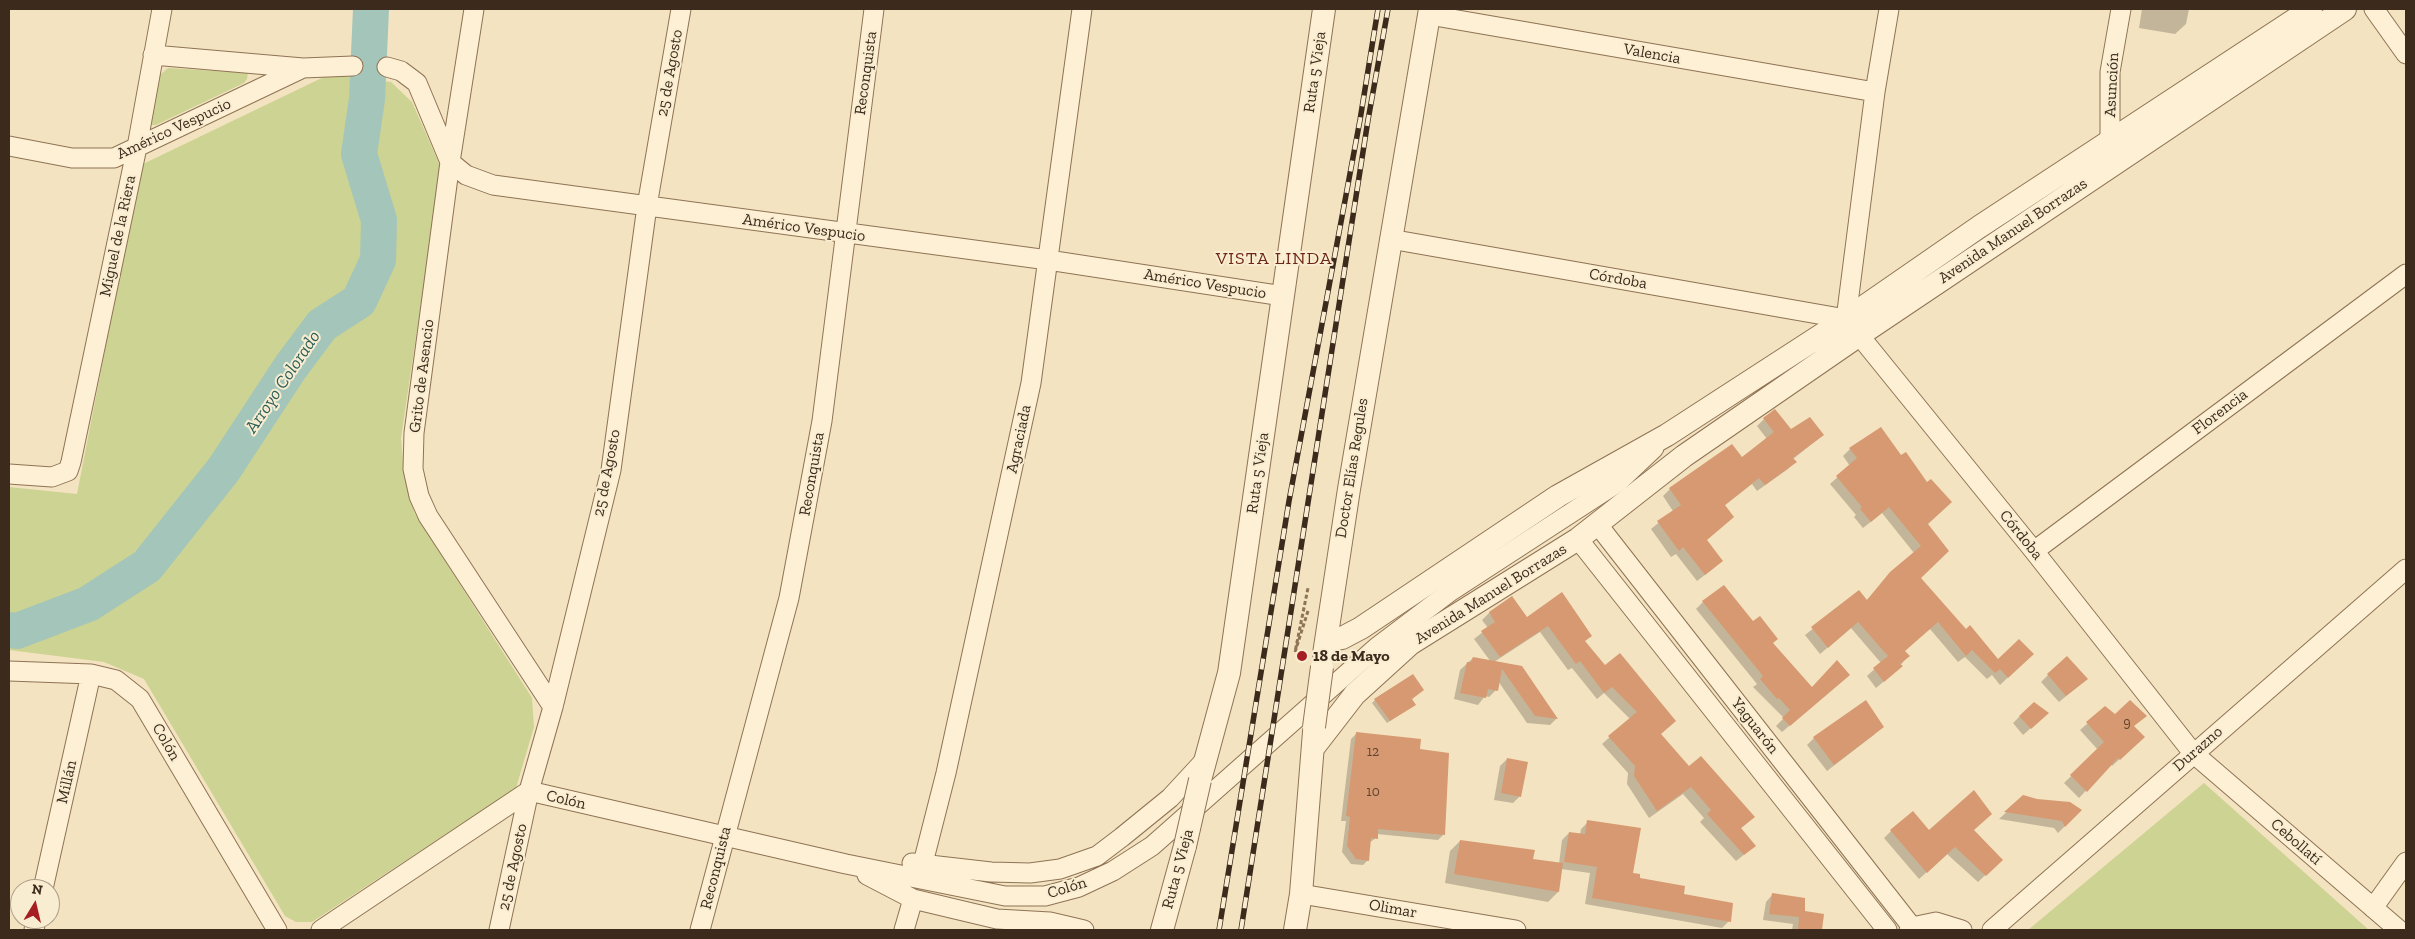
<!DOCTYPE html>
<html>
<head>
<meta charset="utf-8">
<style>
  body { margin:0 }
  #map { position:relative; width:2415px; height:939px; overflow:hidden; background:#f3e3c0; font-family:"Zilla Slab",serif }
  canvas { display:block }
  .frame { position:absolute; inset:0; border:10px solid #3c2b1c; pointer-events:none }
  .north { position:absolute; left:10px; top:879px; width:50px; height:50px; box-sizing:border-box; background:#f9edd1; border:1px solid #ad9f89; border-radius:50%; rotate:9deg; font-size:14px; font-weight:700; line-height:20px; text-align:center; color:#3c2b1c }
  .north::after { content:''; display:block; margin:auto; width:18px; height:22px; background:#a51e22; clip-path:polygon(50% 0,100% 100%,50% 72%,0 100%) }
</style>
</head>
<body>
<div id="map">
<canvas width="2415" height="939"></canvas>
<div class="frame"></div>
<div class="north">N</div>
</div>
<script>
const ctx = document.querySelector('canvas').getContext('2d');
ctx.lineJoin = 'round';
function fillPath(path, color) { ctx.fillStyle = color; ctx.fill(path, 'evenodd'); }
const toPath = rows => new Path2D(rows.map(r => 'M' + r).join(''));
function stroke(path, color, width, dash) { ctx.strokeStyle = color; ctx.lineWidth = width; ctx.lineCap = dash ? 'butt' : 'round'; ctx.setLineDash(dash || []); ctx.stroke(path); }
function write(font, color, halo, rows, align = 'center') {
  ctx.font = font + ' "Zilla Slab",serif'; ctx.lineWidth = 4; ctx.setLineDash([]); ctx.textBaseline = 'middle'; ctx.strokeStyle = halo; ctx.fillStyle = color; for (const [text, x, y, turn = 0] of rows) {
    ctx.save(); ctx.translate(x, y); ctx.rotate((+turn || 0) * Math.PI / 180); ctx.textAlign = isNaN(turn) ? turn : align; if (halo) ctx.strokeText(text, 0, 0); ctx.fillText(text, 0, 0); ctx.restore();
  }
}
fillPath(toPath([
  [168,68,248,73,247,79,244,83,156,125,152,125,150,122,160,75],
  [330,74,391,82,412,102,441,168,401,438,404,474,414,512,532,698,534,727,516,788,312,922,296,922,285,916,144,679,104,662,9,650,9,487,77,494,141,165],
  [2204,783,2369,930,2028,930]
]), '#cdd392');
fillPath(toPath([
  [2142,9,2189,9,2186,24,2175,34,2139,28],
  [1764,419,1791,431,1823,435,1793,459,1795,462,1788,469,1757,491,1752,484,1724,506,1705,540,1714,568,1697,581,1676,554,1671,557,1651,529,1673,511,1663,496,1670,489,1742,458,1767,439,1757,426],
  [1850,449,1927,524,1919,578,1966,631,1998,661,2025,661,2000,685,1992,675,1987,679,1965,657,1958,662,1930,629,1903,651,1908,656,1894,673,1876,688,1867,676,1881,663,1851,628,1820,654,1805,635,1859,592,1866,601,1891,573,1914,553,1882,513,1863,528,1854,517,1856,515,1830,484,1850,466,1843,456],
  [1562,594,1584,642,1689,768,1746,824,1740,829,1755,846,1736,861,1700,822,1704,818,1683,794,1649,818,1627,784,1628,773,1602,744,1630,719,1604,693,1597,699,1572,668,1568,670,1540,632,1494,662,1521,667,1557,718,1550,725,1527,723,1498,681,1496,690,1489,697,1485,696,1478,705,1454,699,1460,670,1473,658,1491,662,1474,639,1488,628,1482,620,1489,613,1511,598,1526,619],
  [1703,602,1753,623,1812,689,1841,682,1782,732,1776,726,1784,718,1753,687,1757,684,1696,609],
  [2048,675,2087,679,2059,702,2041,682],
  [1375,700,1410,700,1414,705,1387,723,1372,703],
  [2105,708,2136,744,2112,766,2111,764,2079,798,2064,783,2098,750,2080,730],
  [2020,716,2040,720,2023,735,2013,723],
  [1357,733,1418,750,1443,835,1438,840,1377,834,1376,838,1369,843,1368,860,1363,865,1351,864,1342,852,1346,821,1341,821,1351,739],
  [1875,734,1827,771,1807,745,1814,738],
  [1507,759,1520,796,1513,803,1494,800,1500,766],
  [2024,796,2080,811,2058,833,2054,828,1999,819],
  [1588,822,1638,879,1729,921,1722,928,1585,904,1590,873,1561,869,1558,892,1548,902,1445,883,1450,851,1460,841,1532,860,1559,864,1562,840,1569,833,1580,835,1581,829],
  [1891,831,1973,831,2001,860,1978,882,1947,854,1919,879,1884,838],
  [1773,894,1804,912,1822,915,1821,930,1792,930,1793,924,1763,920,1766,902]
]), '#0003');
stroke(toPath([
  [9,630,17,631,88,604,147,566,224,469,290,368,322,325,359,301,378,260,379,220,359,154,367,99,371,9]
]), '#a3c5ba', 36);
fillPath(toPath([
  [1775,409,1791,429,1810,417,1824,435,1793,458,1797,462,1765,485,1759,478,1725,505,1734,517,1707,540,1723,561,1705,575,1683,547,1679,551,1657,521,1681,505,1669,488,1732,444,1742,457,1774,432,1763,418],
  [1881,427,1901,455,1906,452,1927,482,1931,479,1952,502,1928,524,1949,551,1921,578,1966,629,1970,625,1998,659,2019,639,2034,654,2008,678,2000,669,1995,673,1972,650,1966,656,1938,622,1905,651,1910,656,1900,664,1903,666,1884,682,1873,668,1888,656,1858,622,1828,648,1811,627,1859,590,1867,600,1890,572,1921,546,1889,507,1871,522,1860,509,1862,507,1836,476,1857,458,1849,448],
  [1724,585,1753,621,1760,616,1778,639,1773,643,1812,687,1837,660,1850,675,1790,726,1782,718,1790,710,1779,698,1777,699,1760,679,1763,676,1702,601],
  [1562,592,1592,636,1585,641,1605,665,1620,653,1676,721,1661,734,1689,766,1701,756,1755,817,1741,828,1756,846,1744,855,1707,814,1711,810,1691,787,1657,811,1634,776,1635,766,1608,736,1637,712,1612,687,1604,693,1580,661,1576,664,1548,626,1500,657,1481,631,1495,622,1489,612,1512,596,1527,617],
  [2067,656,2088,679,2066,696,2047,674],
  [1473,657,1522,666,1558,719,1535,716,1502,669,1498,691,1488,689,1486,698,1460,693,1467,662,1471,662],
  [1413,674,1424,690,1412,699,1416,705,1390,721,1374,699],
  [1866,700,1884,727,1834,765,1813,737],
  [2130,700,2147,716,2134,726,2145,737,2120,760,2118,758,2087,792,2070,775,2104,742,2086,722,2105,706,2115,714],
  [2034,702,2049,713,2031,729,2019,716],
  [1356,732,1421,739,1420,749,1449,753,1445,835,1378,829,1378,839,1371,838,1369,861,1356,859,1347,846,1350,817,1346,816],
  [1507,758,1528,762,1521,797,1501,793],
  [1974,790,1992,814,1974,830,2003,860,1986,876,1955,847,1927,873,1890,830,1913,811,1929,830],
  [2023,795,2037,799,2070,802,2082,810,2065,827,2062,821,2004,812],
  [1587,820,1641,828,1633,873,1640,874,1640,878,1685,886,1684,894,1733,903,1731,922,1592,898,1597,867,1564,862,1569,832,1585,834],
  [1460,840,1535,850,1533,859,1563,863,1559,892,1454,874],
  [1772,893,1805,898,1805,911,1824,914,1822,930,1798,930,1799,917,1769,914]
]), '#d69971');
const minor = toPath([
  [474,9,450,162,414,433,413,469,419,496,428,516,553,707],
  [1889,9,1875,92,1846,319,2034,551,2193,753,2399,930],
  [2374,9,2406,54],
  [1429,15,1875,92],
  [153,55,303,68,353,66],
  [387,67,401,71,417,83,450,162,466,175,493,185,1048,260,1283,296],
  [9,146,72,158,114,158,303,68],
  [2116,150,2110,141,2110,72,2121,9],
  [1390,239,1846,319],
  [9,474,52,477,68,471,71,462,137,147,162,9],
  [1598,525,1912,927],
  [1578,539,1887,930],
  [2034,551,2406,274],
  [9,671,91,674,116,680,140,699,277,930],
  [912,863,991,872,1030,873,1060,869,1097,856,1122,837,1170,798,1206,759],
  [923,863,946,773,1031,383,1082,9],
  [867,875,913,899,997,919,1050,922,1084,930],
  [43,889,91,674],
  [1301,894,1516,930],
  [2373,908,2406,862],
  [34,930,36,919],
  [321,930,529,791,846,864,1005,896,1045,896,1079,887,1113,871,1152,846,1377,647,1451,591,1617,483,1654,448],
  [499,930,529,791,553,707,611,470,647,206,681,9],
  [700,930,789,598,822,421,874,9],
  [904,930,913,899],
  [1909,930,1912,927,1936,922,1962,930],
  [1992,930,2406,569]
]);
const tertiary = toPath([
  [1326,641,1342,638,1361,628,1558,496,1667,435,1846,319,1979,227,2311,9],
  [1324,654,1349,489,1430,9],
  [1314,747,1355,694,1410,644,1578,539,1684,456,1858,336,2345,9],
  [1200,780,1229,673,1324,9],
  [1162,930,1185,846],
  [1295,930,1301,894,1314,732]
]);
stroke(minor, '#8f7355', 21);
stroke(tertiary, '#8f7355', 24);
stroke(toPath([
  [1308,611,1295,652,1308,588]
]), '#8f7355', 3, [4, 2.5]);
stroke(minor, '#fdf0d4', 19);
stroke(tertiary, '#fdf0d4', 22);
const rail = toPath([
  [1219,930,1289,501,1360,120,1378,9],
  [1241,930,1368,120,1388,9]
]);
stroke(rail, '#3c2b1c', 5.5);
stroke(rail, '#f9edd1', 4, [11]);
const tertiaryBridge = toPath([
  [1314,727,1322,667],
  [1185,846,1200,780]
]);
stroke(tertiaryBridge, '#8f7355', 24, []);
stroke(tertiaryBridge, '#fdf0d4', 22);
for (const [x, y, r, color] of [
  [1302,656,6,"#a51e22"]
]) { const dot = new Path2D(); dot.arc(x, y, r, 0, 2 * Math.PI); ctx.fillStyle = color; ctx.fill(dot); stroke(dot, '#f9edd1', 2); }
write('14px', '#624631', null, [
  ["9",2127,723],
  ["12",1373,752],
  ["10",1373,792]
]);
write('16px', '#3c2b1c', '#f9edd1', [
  ["Valencia",1652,54,10],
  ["Ruta 5 Vieja",1315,72,-82],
  ["25 de Agosto",670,73,-80],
  ["Reconquista",866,73,-82],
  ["Asunción",2112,85,-87],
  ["Américo Vespucio",174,129,-25],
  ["Américo Vespucio",804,228,8],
  ["Avenida Manuel Borrazas",2013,231,-34],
  ["Miguel de la Riera",118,236,-78],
  ["Córdoba",1618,279,10],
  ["Américo Vespucio",1205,284,9],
  ["Grito de Asencio",422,376,-83],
  ["Florencia",2220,412,-37],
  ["Agraciada",1019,439,-78],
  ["Doctor Elías Regules",1352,468,-81],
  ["25 de Agosto",607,473,-79],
  ["Ruta 5 Vieja",1258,473,-82],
  ["Reconquista",812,474,-80],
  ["Córdoba",2021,535,51],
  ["Avenida Manuel Borrazas",1491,594,-32],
  ["Yaguarón",1755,726,52],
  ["Colón",166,742,60],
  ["Durazno",2198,749,-41],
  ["Millán",67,782,-77],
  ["Colón",566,800,13],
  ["Cebollatí",2296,842,41],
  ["25 de Agosto",513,867,-78],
  ["Reconquista",716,868,-76],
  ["Ruta 5 Vieja",1178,869,-75],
  ["Colón",1067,888,-17],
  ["Olimar",1393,909,10]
]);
write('bold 16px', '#3c2b1c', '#f9edd1', [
  ["18 de Mayo",1313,656]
], 'left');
ctx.letterSpacing = '1px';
write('18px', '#6e2616', '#f9edd1', [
  ["VISTA LINDA",1274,259]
]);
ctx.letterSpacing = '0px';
write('italic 18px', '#295e5a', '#f9edd1', [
  ["Arroyo Colorado",283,382,-56]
]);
</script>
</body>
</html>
